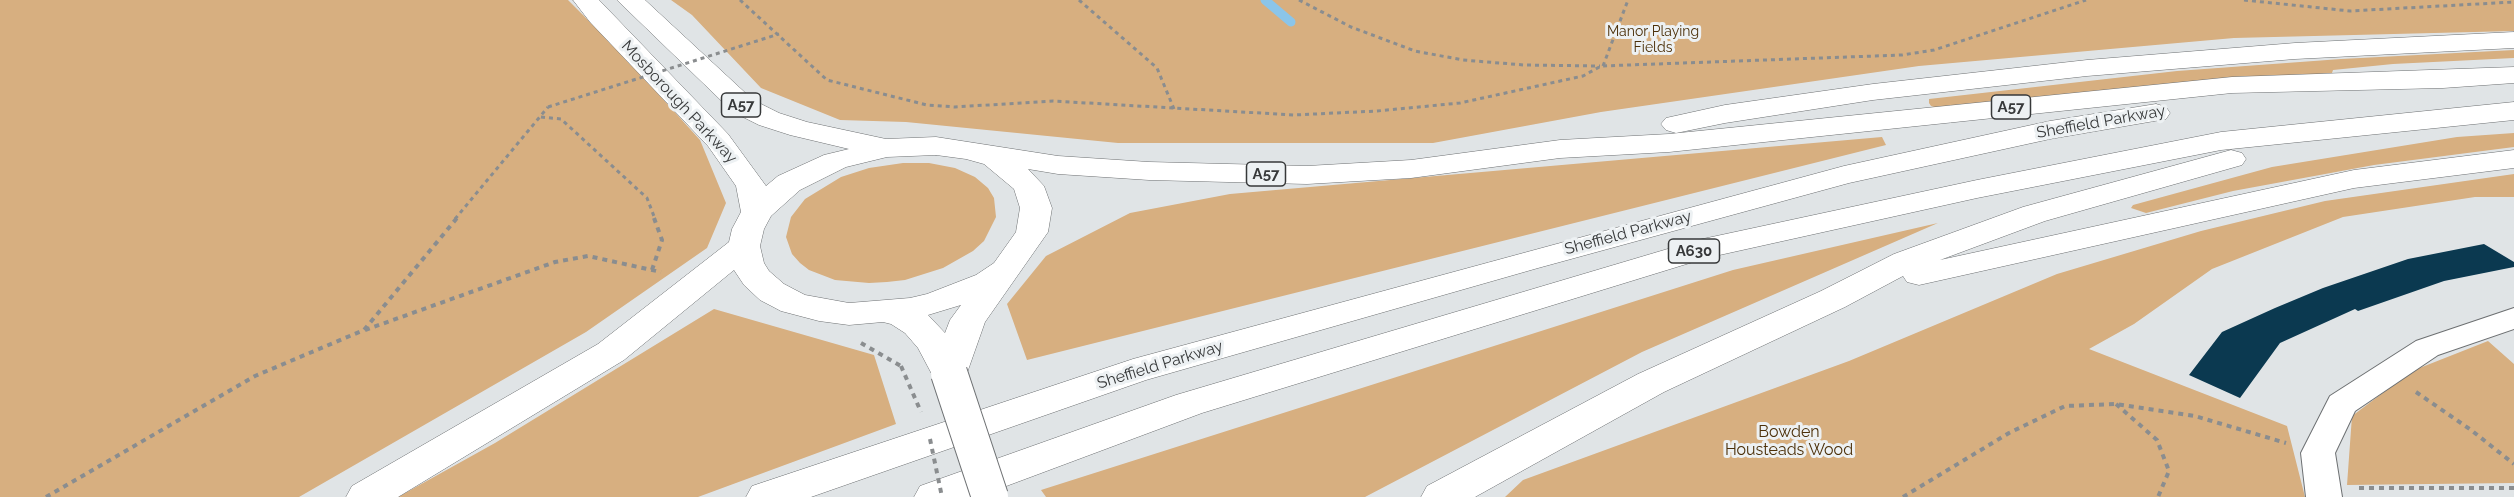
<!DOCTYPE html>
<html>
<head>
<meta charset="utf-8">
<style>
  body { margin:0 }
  canvas { display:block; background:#e0e4e6 }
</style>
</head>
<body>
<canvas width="2514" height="497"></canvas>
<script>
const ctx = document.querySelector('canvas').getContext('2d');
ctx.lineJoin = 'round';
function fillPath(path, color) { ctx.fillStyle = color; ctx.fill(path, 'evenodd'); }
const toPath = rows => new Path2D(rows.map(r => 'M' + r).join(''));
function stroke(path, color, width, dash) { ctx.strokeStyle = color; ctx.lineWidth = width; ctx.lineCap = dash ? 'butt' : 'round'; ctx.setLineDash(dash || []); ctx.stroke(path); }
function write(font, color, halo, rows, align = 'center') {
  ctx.font = font + ' Raleway,sans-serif'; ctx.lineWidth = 6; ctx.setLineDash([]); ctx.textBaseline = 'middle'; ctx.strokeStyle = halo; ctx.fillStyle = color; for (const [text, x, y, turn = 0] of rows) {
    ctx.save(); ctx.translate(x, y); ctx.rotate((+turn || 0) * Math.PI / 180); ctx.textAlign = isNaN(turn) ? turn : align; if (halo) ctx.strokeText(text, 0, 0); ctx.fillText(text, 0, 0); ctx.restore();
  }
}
fillPath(toPath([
  [0,0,568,0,625,57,700,140,726,203,707,248,586,332,299,497,0,497],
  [671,0,2514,0,2514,31,2234,38,1919,66,1601,112,1433,143,1118,143,906,122,840,120,761,88,692,15],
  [2514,50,2514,58,2393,64,2333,70,2332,73,1941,109,1931,106,1929,103,1929,99,2177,71,2341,59],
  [2514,133,2514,147,2374,165,2233,191,2146,213,2131,208,2133,205,2272,167,2457,137],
  [1882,137,1886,145,1027,360,1007,304,1046,256,1130,213,1230,194],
  [903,163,929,163,955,168,975,177,988,188,994,198,996,217,984,241,973,251,943,268,905,280,887,282,869,283,835,280,809,270,800,263,792,254,786,237,791,217,805,199,841,177,869,168],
  [2514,174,2514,197,2475,197,2343,217,2212,269,2134,324,2089,349,2287,426,2305,497,1505,497,1523,480,1849,361,2057,274,2201,231,2325,201],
  [1938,223,1642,352,1365,497,1046,497,1041,490,1733,270],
  [714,309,874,355,896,424,698,497,398,497,495,443],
  [2488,341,2514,364,2514,483,2347,485,2352,416,2412,371]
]), '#d7af80');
stroke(toPath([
  [1265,0,1291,22]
]), '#8bc5e9', 9);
fillPath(toPath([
  [2484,244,2514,262,2514,267,2444,281,2358,311,2355,309,2280,343,2240,398,2189,375,2222,332,2275,308,2323,288,2408,259]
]), '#0b3950');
const minor = toPath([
  [2514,308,2514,329,2438,355,2355,411,2335,453,2342,497,2306,497,2301,453,2330,396,2416,341,2514,308]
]);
const trunk = toPath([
  [573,0,599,0,728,134,766,186,778,176,824,155,849,149,790,135,759,125,733,112,617,0,645,0,753,100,779,113,807,122,886,139,936,137,1058,156,1149,162,1307,166,1411,160,1560,140,1669,134,2232,77,2514,67,2514,83,2443,88,2232,93,1669,152,1560,158,1411,178,1307,184,1149,180,1058,174,1028,169,1044,186,1052,208,1048,232,985,322,967,373,962,382,949,385,936,382,918,348,905,333,891,324,883,322,849,325,819,321,781,311,760,300,744,285,734,270,624,360,398,497,346,497,352,486,598,344,729,242,732,229,741,212,736,186,708,146,590,22,573,0],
  [936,155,966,159,984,164,1014,189,1020,208,1016,232,994,263,976,275,927,294,910,298,849,303,805,295,784,284,769,271,764,263,760,246,764,229,771,216,800,190,846,167,887,157,936,155],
  [961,305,950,320,945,333,928,315,961,305],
  [2514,32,2514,48,2295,59,2087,76,1873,100,1725,123,1676,133,1666,130,1661,124,1666,118,1725,105,1873,84,2087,60,2295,43,2514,32],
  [2514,102,2514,120,2221,150,1977,198,1706,258,1202,413,977,497,914,497,920,486,1176,395,1698,240,1977,180,2221,132,2514,102],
  [2156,104,2166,107,2170,113,2166,119,2050,139,1849,183,1538,268,1146,380,811,497,746,497,752,486,1133,359,1844,166,2050,121,2156,104],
  [2231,150,2242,153,2246,159,2242,165,2045,221,1940,260,2354,170,2514,150,2514,168,2354,188,1919,285,1907,282,1903,276,1845,307,1664,392,1475,497,1421,497,1427,486,1638,374,1821,291,1894,254,2023,207,2231,150]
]);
stroke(minor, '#6d7072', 2);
stroke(trunk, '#6d7072', 1);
stroke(toPath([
  [740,0,827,80,927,105,955,107,1053,101,1294,115,1377,111,1460,103,1583,76,1601,66,1902,55,1934,50,2086,0],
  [1079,0,1157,68,1174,109],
  [1299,0,1351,27,1415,51,1463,60,1524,65,1600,66],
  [2244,0,2350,11,2514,2],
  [1603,66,1628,0],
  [541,117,561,119,647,198,655,219],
  [455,219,548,107]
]), '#8a8d8f', 3, [4, 4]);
stroke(toPath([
  [652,270,662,240,654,218],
  [365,330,555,262,588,256,661,272],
  [861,343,901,366],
  [2416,392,2471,430,2514,464],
  [2116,404,2157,440,2169,471,2158,497],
  [2359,488,2514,488],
  [46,497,255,376,364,330,457,218],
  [1903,497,2009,433,2065,406,2116,404,2195,416,2286,443]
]), '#8a8d8f', 4, [5, 5]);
fillPath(minor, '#fff');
fillPath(trunk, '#fff');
const trunkBridge = toPath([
  [949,373,990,497]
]);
stroke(trunkBridge, '#6d7072', 38, []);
stroke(toPath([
  [548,107,779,34]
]), '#8a8d8f', 3, [4, 4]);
stroke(toPath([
  [901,366,921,412],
  [930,439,942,497]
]), '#8a8d8f', 4, [5, 5]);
stroke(trunkBridge, '#fff', 36);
write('14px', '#4c3009', '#edf1f3', [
  ["Manor Playing",1653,32],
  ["Fields",1653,48]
]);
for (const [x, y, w] of [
  [741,105,39],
  [2011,107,39],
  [1266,174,39],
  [1694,251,51]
]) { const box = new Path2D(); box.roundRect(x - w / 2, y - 12, w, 24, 4.5); ctx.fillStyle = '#edf1f3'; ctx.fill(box); stroke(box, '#37393a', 1.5); }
write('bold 15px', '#37393a', null, [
  ["A57",741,105],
  ["A57",2011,107],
  ["A57",1266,174],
  ["A630",1694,251]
]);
write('16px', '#37393a', '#edf1f3', [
  ["Mosborough Parkway",679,102,47],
  ["Sheffield Parkway",2101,122,-10],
  ["Sheffield Parkway",1628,233,-15],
  ["Sheffield Parkway",1160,365,-17]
]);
write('16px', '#4c3009', '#edf1f3', [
  ["Bowden",1789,432],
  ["Housteads Wood",1789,450]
]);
</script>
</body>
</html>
